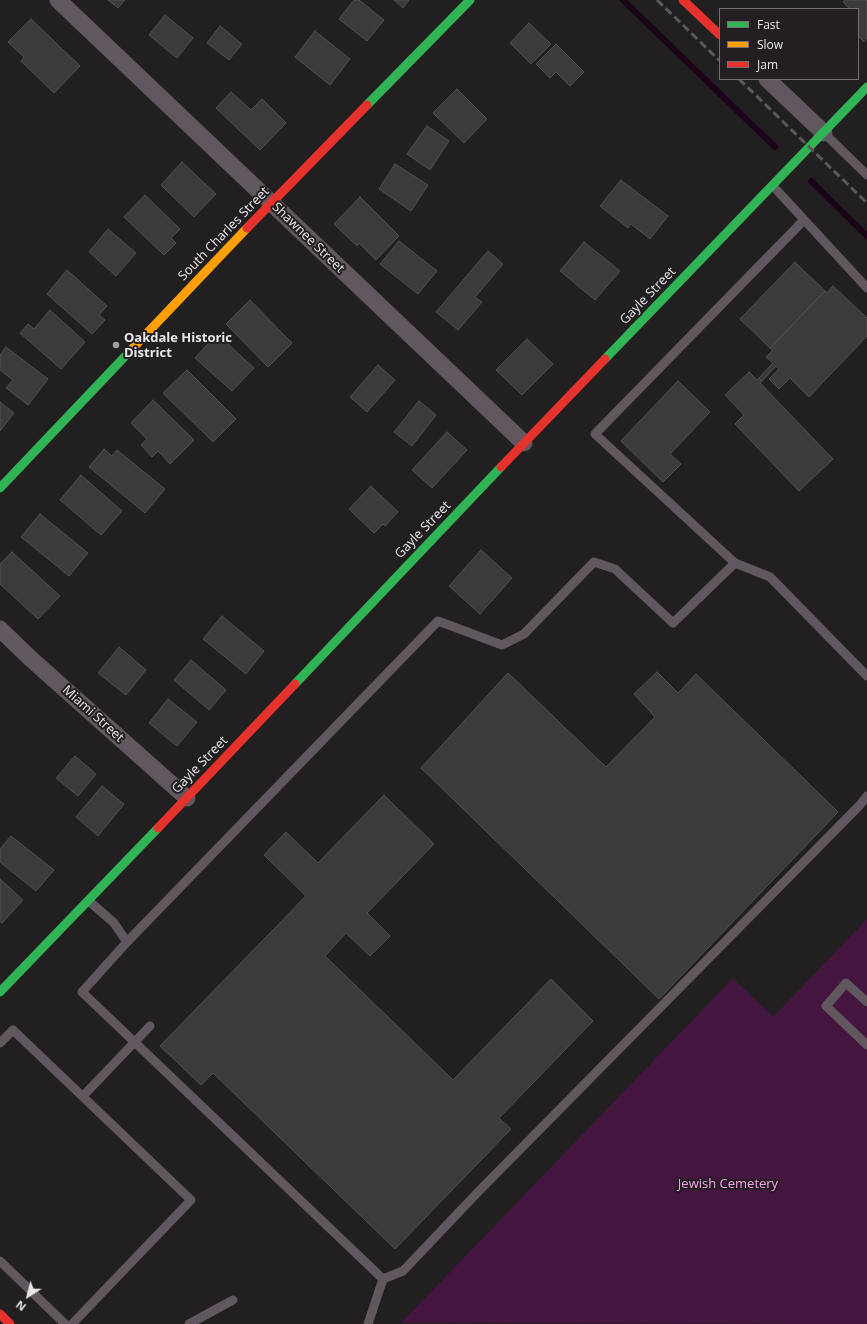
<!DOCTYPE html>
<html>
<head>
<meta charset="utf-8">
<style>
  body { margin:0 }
  #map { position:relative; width:867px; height:1324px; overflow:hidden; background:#211f20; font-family:"Open Sans",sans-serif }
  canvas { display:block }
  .legend { position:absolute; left:719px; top:8px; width:140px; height:72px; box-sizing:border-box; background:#221e21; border:1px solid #726e71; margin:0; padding:5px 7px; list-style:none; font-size:12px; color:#e9e6e8 }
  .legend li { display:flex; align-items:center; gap:8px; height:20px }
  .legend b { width:20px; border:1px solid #726e71 }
  .north { position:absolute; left:8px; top:1276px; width:40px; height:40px; -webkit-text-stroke:3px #221e21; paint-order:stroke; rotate:216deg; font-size:11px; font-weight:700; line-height:16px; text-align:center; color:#e9e6e8 }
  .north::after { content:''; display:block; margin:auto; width:14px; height:18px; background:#e9e6e8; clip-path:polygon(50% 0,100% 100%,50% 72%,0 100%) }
</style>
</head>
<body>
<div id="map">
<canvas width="867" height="1324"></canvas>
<ul class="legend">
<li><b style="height:5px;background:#30b455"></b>Fast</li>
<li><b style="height:5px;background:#ff9f0a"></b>Slow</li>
<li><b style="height:5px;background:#e5322d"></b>Jam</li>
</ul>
<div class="north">N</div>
</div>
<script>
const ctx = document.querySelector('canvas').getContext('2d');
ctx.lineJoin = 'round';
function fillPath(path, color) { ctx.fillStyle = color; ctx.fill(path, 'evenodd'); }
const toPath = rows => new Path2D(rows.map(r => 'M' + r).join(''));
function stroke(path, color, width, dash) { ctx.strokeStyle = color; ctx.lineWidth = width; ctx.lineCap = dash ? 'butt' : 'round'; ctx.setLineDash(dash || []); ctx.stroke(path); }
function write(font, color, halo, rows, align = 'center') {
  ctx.font = font + ' "Open Sans",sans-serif'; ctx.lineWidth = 4; ctx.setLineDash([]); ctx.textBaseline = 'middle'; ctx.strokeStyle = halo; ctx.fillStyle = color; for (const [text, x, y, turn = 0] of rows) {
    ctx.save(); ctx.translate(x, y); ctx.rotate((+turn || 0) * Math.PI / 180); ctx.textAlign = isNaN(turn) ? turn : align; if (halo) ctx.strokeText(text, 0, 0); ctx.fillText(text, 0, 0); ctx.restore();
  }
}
fillPath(toPath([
  [867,919,867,1324,401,1323,733,978,773,1017]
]), '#44153f');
stroke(toPath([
  [623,0,775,147],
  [811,181,867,236]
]), '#1b0319', 6);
const building = toPath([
  [108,0,125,0,118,8,108,0],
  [354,0,359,0,384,20,367,41,339,19,354,0],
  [394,0,409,0,403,8,394,0],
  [845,0,867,0,867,38,864,42,858,36,858,9,850,9,843,2,845,0],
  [165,15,193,38,177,58,149,35,165,15],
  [31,19,80,66,54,93,21,61,24,57,8,42,31,19],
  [529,23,551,44,531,64,510,43,529,23],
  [220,26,242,44,229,60,207,43,220,26],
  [315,31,350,59,330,85,295,57,315,31],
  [556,44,584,72,570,86,556,72,550,78,536,64,556,44],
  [457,89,487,119,464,143,433,113,457,89],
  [231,92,251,110,262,99,286,123,260,150,216,108,231,92],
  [427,126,449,141,430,170,407,154,427,126],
  [182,162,216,194,194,217,161,185,182,162],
  [395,164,428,185,411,211,379,189,395,164],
  [621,180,668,216,650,239,631,224,628,228,600,206,621,180],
  [145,195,180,229,171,238,176,243,164,255,124,217,145,195],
  [360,197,399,236,376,260,359,243,357,246,334,224,360,197],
  [108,229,136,253,116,276,89,252,108,229],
  [399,241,437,271,418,294,380,264,399,241],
  [584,242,620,271,595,300,560,271,584,242],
  [488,251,503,264,475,297,482,302,458,330,436,312,488,251],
  [795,262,825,291,770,348,740,319,795,262],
  [67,270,107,306,99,315,105,320,92,334,47,294,67,270],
  [833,286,867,318,867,336,809,397,790,378,779,389,769,379,779,369,776,366,762,381,759,378,773,363,766,357,773,350,770,348,825,291,827,293,833,286],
  [250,300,292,343,268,367,226,324,250,300],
  [50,310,85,342,61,369,20,333,28,324,34,329,50,310],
  [217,334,254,368,232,391,195,358,217,334],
  [527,339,553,364,522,395,496,370,527,339],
  [6,347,48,379,28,405,6,388,13,380,0,370,0,355,6,347],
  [378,365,395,380,367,412,350,397,378,365],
  [187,370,236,419,213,442,163,393,187,370],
  [749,372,757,380,759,378,762,381,760,383,833,459,799,491,735,424,744,415,725,395,749,372],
  [678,381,710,412,670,454,681,464,663,482,621,441,678,381],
  [153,400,194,440,170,464,158,451,152,457,141,445,147,439,131,423,153,400],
  [419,401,436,415,412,446,394,432,419,401],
  [0,402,14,413,0,431,0,402],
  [447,432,467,450,432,488,412,470,447,432],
  [104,449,112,456,117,450,165,489,145,513,89,467,104,449],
  [81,475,122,511,101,535,60,500,81,475],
  [371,486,398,512,385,526,383,524,374,533,349,509,371,486],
  [40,514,88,553,69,576,21,537,40,514],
  [481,550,512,578,480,614,449,586,481,550],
  [12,552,60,596,38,619,0,584,0,564,12,552],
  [222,616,264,651,246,674,203,639,222,616],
  [119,647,146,670,126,695,98,673,119,647],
  [191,660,226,690,209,710,174,680,191,660],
  [657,672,678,693,696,674,838,812,659,999,421,768,508,673,606,767,655,717,634,694,657,672],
  [168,699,197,722,177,746,149,723,168,699],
  [75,756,96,774,78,796,56,778,75,756],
  [102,786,124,804,98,836,76,817,102,786],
  [384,795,434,844,367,913,390,936,370,956,346,933,325,956,453,1080,551,979,593,1021,499,1118,511,1129,395,1249,213,1073,201,1085,160,1046,306,896,264,855,286,832,318,863,384,795],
  [11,836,54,870,36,891,0,862,0,849,11,836],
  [0,879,23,900,2,923,0,921,0,879]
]);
fillPath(building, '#3c3b3c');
stroke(building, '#525052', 1);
stroke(toPath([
  [824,133,867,175],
  [773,186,867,288],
  [804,220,595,434,735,563,770,577,867,676],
  [89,901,114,923,127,942],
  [867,1002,846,983,826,1006,867,1045],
  [0,1043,13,1030,191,1200,72,1324],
  [83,1096,150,1026],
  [0,1261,65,1324],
  [383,1279,82,992,127,942,438,621,502,645,524,634,594,562,615,569,673,623,735,563],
  [189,1324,233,1300],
  [368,1324,383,1279,403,1271,479,1191,859,806,867,796]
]), '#61585f', 9);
stroke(toPath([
  [58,0,524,443],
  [767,79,824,133],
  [0,629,30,658,187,798]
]), '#61585f', 17);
stroke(toPath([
  [367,105,470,0],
  [605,359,867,87],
  [0,488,132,349],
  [295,684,501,467],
  [0,992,158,828]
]), '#30b455', 9);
stroke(toPath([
  [132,349,247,228]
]), '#ff9f0a', 9);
stroke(toPath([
  [683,0,720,35],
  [247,228,367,105],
  [501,467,605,359],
  [158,828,295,684],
  [0,1314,10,1324]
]), '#e5322d', 9);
stroke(toPath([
  [657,0,720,61],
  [739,79,867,203]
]), '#5c575b', 3, [8, 4]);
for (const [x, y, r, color] of [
  [116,345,4,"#a3a0a2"]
]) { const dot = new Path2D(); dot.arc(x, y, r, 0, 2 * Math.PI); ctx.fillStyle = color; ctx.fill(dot); stroke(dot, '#221e21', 1.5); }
write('13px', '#e9e6e8', '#221e21', [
  ["South Charles Street",224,234,-46],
  ["Shawnee Street",308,238,44],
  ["Gayle Street",648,296,-46],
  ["Gayle Street",423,530,-46],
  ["Miami Street",93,714,42],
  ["Gayle Street",200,765,-46]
]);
write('bold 13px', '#e9e6e8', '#221e21', [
  ["Oakdale Historic",124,338],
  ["District",124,353]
], 'left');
write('13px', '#f9a0ec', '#221e21', [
  ["Jewish Cemetery",728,1184]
]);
</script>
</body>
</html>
